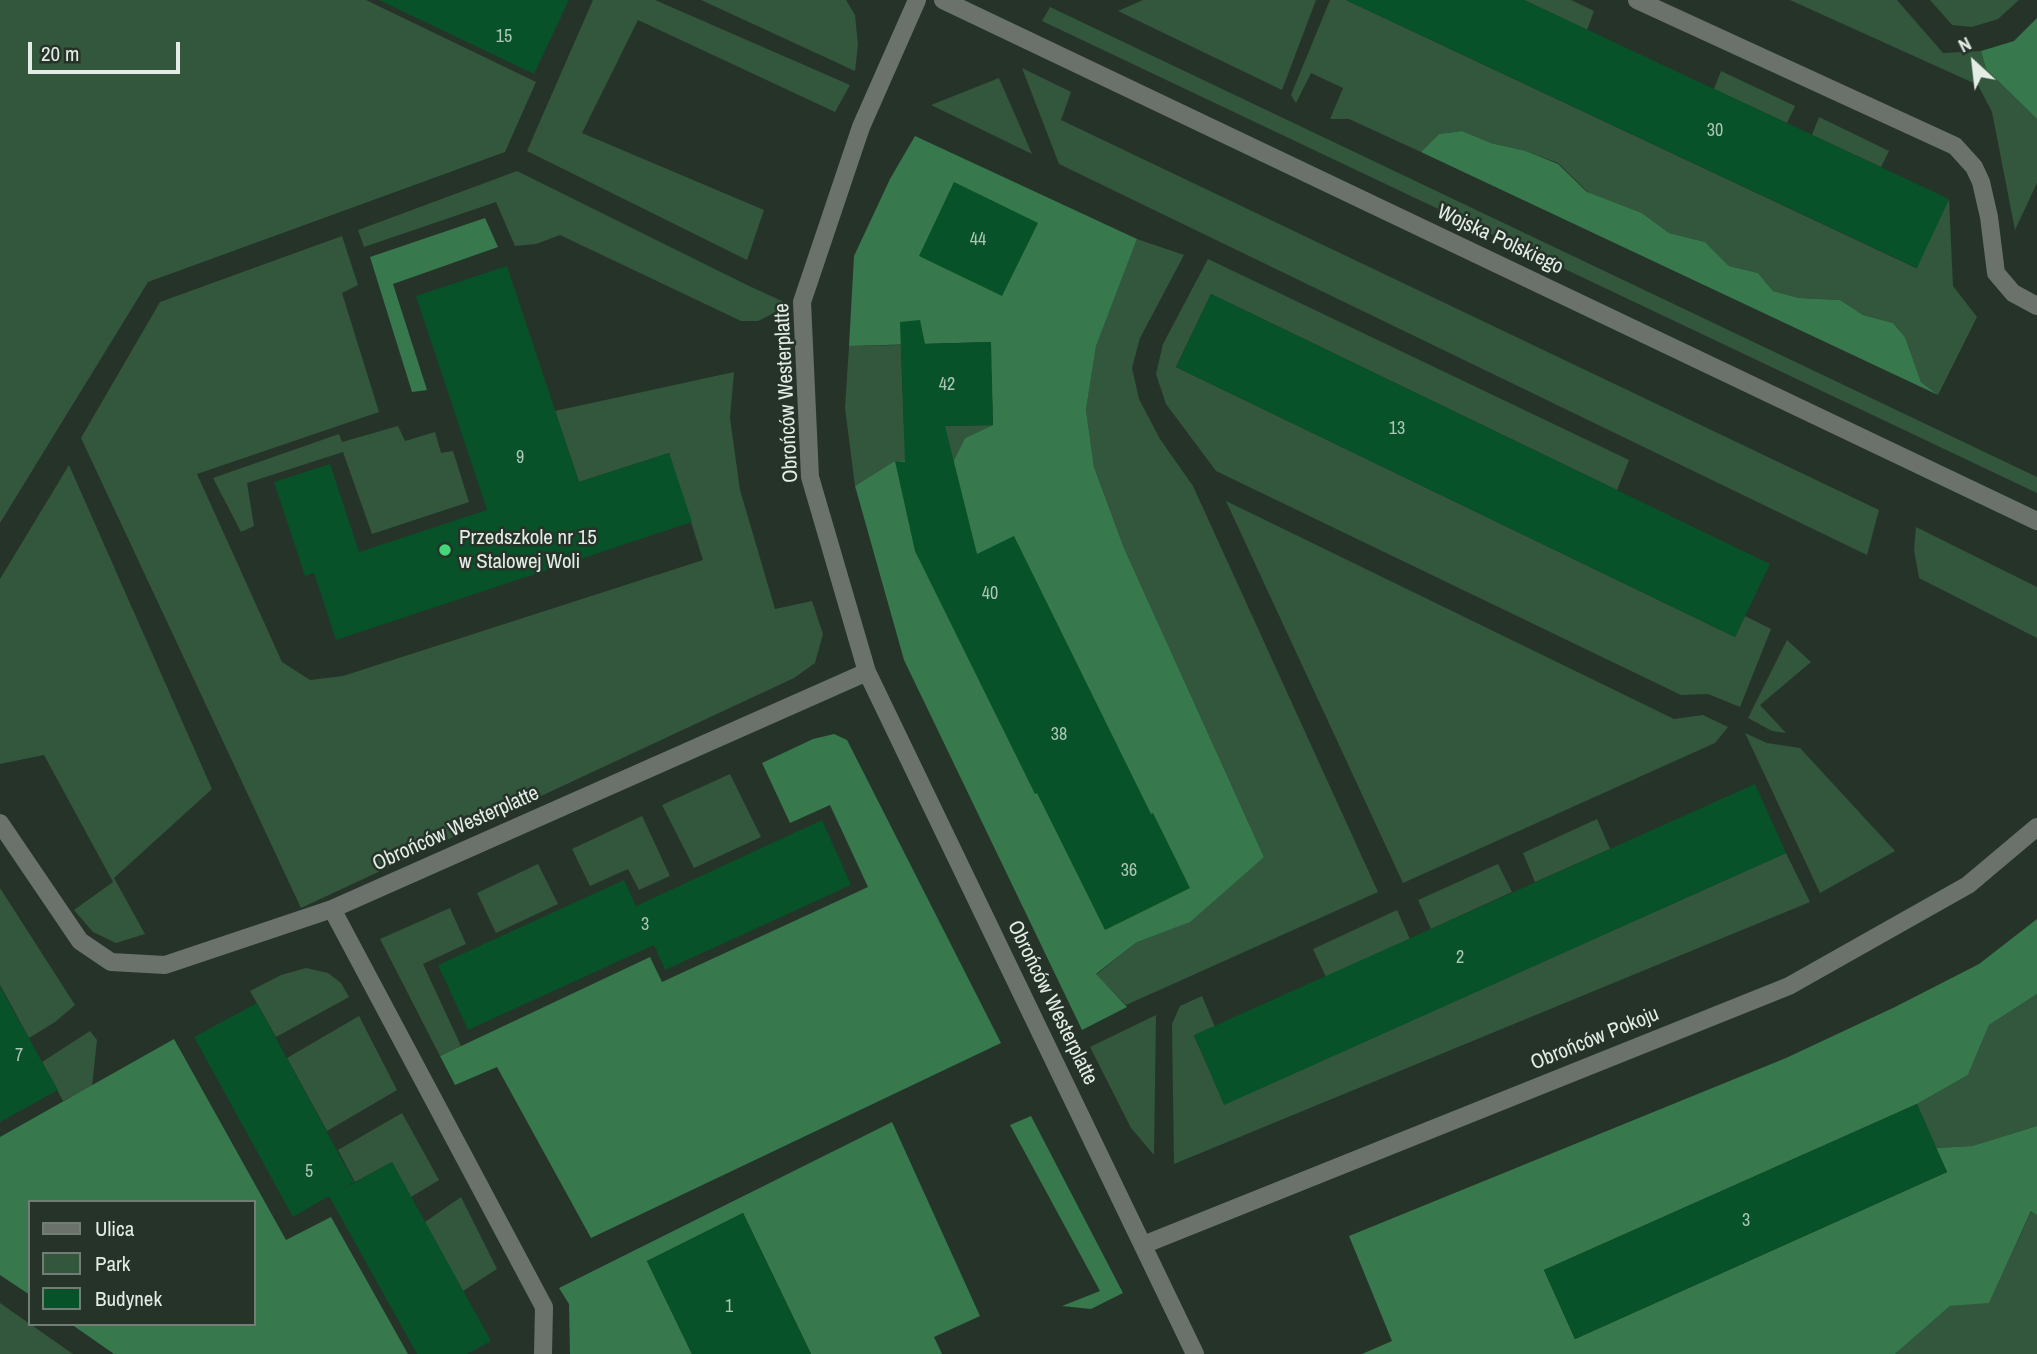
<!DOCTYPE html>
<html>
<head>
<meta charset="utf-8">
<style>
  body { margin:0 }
  #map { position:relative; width:2037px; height:1354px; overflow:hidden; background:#263329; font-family:"Archivo Narrow",sans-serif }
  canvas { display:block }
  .legend { position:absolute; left:28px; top:1200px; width:228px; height:126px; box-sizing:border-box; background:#263329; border:2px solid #727d75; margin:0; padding:9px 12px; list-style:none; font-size:21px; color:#e4ece6 }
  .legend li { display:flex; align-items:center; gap:14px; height:35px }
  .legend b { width:35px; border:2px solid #727d75 }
  .north { position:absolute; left:1939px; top:28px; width:70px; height:70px; -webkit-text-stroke:5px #263329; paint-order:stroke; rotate:333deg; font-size:19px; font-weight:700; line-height:28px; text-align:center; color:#e4ece6 }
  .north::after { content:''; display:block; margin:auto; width:24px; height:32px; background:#e4ece6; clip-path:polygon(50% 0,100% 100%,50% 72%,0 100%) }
  .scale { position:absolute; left:28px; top:42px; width:152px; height:32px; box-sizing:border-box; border:4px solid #e4ece6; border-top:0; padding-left:9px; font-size:21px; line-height:24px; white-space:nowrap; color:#e4ece6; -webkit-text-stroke:5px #263329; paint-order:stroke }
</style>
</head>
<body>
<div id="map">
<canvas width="2037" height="1354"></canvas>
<ul class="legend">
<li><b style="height:9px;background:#6b726c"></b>Ulica</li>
<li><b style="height:19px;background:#32573c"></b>Park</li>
<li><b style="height:19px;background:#075228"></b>Budynek</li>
</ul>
<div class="north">N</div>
<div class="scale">20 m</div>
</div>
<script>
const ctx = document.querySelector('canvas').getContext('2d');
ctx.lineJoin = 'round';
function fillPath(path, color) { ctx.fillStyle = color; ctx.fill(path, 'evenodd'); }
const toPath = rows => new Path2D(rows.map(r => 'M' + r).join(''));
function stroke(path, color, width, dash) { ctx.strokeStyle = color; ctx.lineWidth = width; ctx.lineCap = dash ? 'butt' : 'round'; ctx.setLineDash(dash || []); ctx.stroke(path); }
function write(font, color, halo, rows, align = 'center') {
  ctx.font = font + ' "Archivo Narrow",sans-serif'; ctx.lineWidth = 5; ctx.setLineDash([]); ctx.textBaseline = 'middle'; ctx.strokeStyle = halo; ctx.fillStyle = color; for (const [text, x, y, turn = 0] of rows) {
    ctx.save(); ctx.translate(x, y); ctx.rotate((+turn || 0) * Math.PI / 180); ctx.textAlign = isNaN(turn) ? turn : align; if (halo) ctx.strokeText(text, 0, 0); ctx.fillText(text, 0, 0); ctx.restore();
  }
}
fillPath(toPath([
  [0,0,366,0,536,82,505,152,148,282,0,523],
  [593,0,655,0,850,85,835,112,638,20,582,133,764,210,747,260,527,151],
  [701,0,846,0,855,15,858,45,855,71],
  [1143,0,1316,0,1282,90,1118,11],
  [1330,0,1346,0,1916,268,1949,199,1953,286,1977,317,1938,395,1921,382,1905,337,1893,323,1863,315,1840,300,1799,298,1773,291,1758,273,1729,266,1705,242,1669,233,1642,213,1590,194,1558,163,1526,151,1491,143,1462,131,1439,134,1421,152,1349,119,1330,119,1343,88,1311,73,1296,103,1291,95],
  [1524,0,1571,0,1594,11,1587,30],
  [1790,0,1897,0,1943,53,1981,51,1986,69,2037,119,2037,183,2015,230,1992,112,1978,85],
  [1930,0,2019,0,1998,19,1972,27,1952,25],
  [1050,7,2037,477,2037,493,1042,21],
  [1022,68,1071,92,1061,120,1879,510,1867,555,1059,164],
  [1721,71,1795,106,1787,123,1714,89],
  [999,78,1032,154,931,105],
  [1819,117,1889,151,1881,167,1812,135],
  [517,171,747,285,784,302,776,312,758,321,741,321,560,235,536,244,515,246,496,202,364,247,358,230],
  [342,236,358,285,342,293,379,412,197,474,282,662,310,680,343,676,703,560,669,453,579,482,555,411,734,372,730,418,740,490,775,609,812,601,823,634,815,663,794,678,301,908,81,438,160,302],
  [1137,239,1184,255,1140,338,1132,368,1139,399,1160,439,1193,486,1378,892,1126,1005,1096,975,1137,942,1264,857,1124,548,1094,467,1086,410,1096,345],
  [1208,259,1629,460,1617,490,1211,294,1176,367,1735,637,1745,616,1771,629,1740,707,1708,694,1681,695,1216,471,1166,404,1156,374,1163,344],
  [901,345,904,427,993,425,965,438,953,462,895,462,855,486,845,408,849,346],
  [398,426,405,441,435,432,441,453,453,451,469,502,372,534,343,452,247,483,254,526,241,532,213,478,339,434,342,442],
  [69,465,212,789,114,878,145,934,116,943,93,932,74,910,113,882,44,755,0,764,0,579],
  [1226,501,1674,719,1703,715,1728,727,1715,743,1403,883],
  [1916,527,2037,587,2037,638,1919,578,1914,550],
  [1787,640,1811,662,1760,705,1786,733,1772,731,1748,718],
  [1745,733,1767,743,1800,748,1895,851,1820,893],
  [730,774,761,837,694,868,662,805],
  [642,816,670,876,639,890,628,869,590,886,572,849],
  [1597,819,1610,849,1535,882,1523,853],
  [1786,853,1810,902,1174,1164,1172,1024,1180,1006,1202,996,1215,1027,1194,1036,1225,1104],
  [538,864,558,904,496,933,477,893],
  [1498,864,1512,892,1431,929,1418,900],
  [0,888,75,1005,55,1022,29,1038,0,985],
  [450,908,466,944,423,964,461,1046,440,1056,380,939],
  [1397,910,1410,939,1326,977,1313,949],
  [306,968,328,973,341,983,349,997,276,1037,250,991,281,975],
  [2037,994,2037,1126,1972,1146,1936,1148,1917,1104,1968,1075,1989,1025],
  [1156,1015,1154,1155,1131,1128,1090,1047],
  [359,1016,397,1090,327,1131,287,1058],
  [90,1031,97,1040,92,1086,63,1101,42,1062],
  [402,1113,439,1180,411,1197,392,1162,355,1182,338,1150],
  [461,1197,497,1269,463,1291,425,1222],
  [2032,1210,2037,1215,2037,1354,1895,1354,1950,1306,1989,1302],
  [0,1303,30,1324,73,1354,0,1354]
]), '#32573c');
fillPath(toPath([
  [2037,18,2037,119,1986,69,1981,51,2014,41],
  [1462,131,1491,143,1526,151,1558,164,1587,192,1642,213,1669,233,1705,242,1729,266,1758,273,1773,291,1799,298,1840,300,1863,315,1893,323,1905,337,1921,382,1938,395,1421,152,1439,134],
  [915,136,1137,239,1096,346,1086,410,1094,467,1124,548,1264,857,1190,922,1137,942,1096,974,1127,1007,1082,1030,904,660,855,486,895,461,953,462,965,438,993,425,990,342,849,346,854,256,890,179],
  [485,218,498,247,393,284,427,390,412,392,370,257],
  [834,734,847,740,1001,1043,591,1238,497,1067,455,1085,440,1056,650,957,662,982,868,887,830,805,790,823,762,763,813,739],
  [2037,919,2037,994,1989,1025,1968,1075,1917,1104,1544,1270,1575,1339,1947,1172,1936,1148,1972,1146,2037,1126,2037,1215,2031,1211,1989,1303,1950,1306,1895,1354,1362,1354,1392,1341,1349,1236,1786,1058,1895,1007,1979,964],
  [174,1039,286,1240,331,1217,408,1354,114,1354,71,1324,254,1324,254,1202,30,1202,30,1295,0,1275,0,1137],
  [1031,1116,1123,1293,1091,1309,1062,1306,1100,1291,1010,1125],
  [892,1122,980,1316,934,1337,942,1354,811,1354,743,1213,647,1261,692,1354,570,1354,569,1304,559,1288]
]), '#37784c');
fillPath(toPath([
  [379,0,569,0,534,74],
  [1346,0,1524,0,1949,199,1917,268],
  [954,182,1038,223,1002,296,919,256],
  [507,266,579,482,669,453,692,522,336,640,314,573,305,576,274,482,330,464,359,552,487,510,416,296],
  [1211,294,1770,564,1735,637,1176,367],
  [920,320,925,344,991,342,993,425,945,426,977,554,1014,536,1151,814,1153,813,1190,888,1105,930,1037,793,1035,794,915,551,895,461,905,462,900,322],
  [1755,784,1786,853,1224,1105,1194,1035],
  [822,820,851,885,665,970,654,945,468,1030,438,965,624,880,636,906],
  [0,987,58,1090,0,1122],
  [257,1003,354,1182,341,1190,392,1162,491,1341,467,1354,417,1354,329,1196,293,1217,194,1037],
  [1917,1104,1947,1172,1575,1339,1544,1270],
  [743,1213,811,1354,692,1354,647,1261]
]), '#075228');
stroke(toPath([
  [1637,0,1955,146,1974,167,1981,182,1989,217,1996,273,2013,293,2037,306]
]), '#6b726c', 18);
stroke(toPath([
  [917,0,861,127,802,302,810,477,867,672,1195,1354],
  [943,0,2037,521],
  [0,823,80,941,111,962,165,965,332,909,867,672],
  [332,909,544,1307,543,1354],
  [1143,1245,1789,986,1968,885,2037,827]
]), '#6b726c', 18);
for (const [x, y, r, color] of [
  [445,550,7,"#43d77b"]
]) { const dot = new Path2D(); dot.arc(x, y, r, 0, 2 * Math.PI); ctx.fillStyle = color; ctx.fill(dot); stroke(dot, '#263329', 2.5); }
write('18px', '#adc6b6', null, [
  ["15",504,37],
  ["30",1715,131],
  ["44",978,240],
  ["42",947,385],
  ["13",1397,429],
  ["9",520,458],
  ["40",990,594],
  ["38",1059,735],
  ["36",1129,871],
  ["3",645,925],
  ["2",1460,958],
  ["7",19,1056],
  ["5",309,1172],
  ["3",1746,1221],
  ["1",729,1307]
]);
write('21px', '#e4ece6', '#263329', [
  ["Wojska Polskiego",1500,240,25],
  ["Obrońców Westerplatte",787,393,-93],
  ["Obrońców Westerplatte",456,829,-24],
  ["Obrońców Westerplatte",1052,1003,64],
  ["Obrońców Pokoju",1595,1039,-22]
]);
write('21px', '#e4ece6', '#263329', [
  ["Przedszkole nr 15",459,538],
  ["w Stalowej Woli",459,562]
], 'left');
</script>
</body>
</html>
